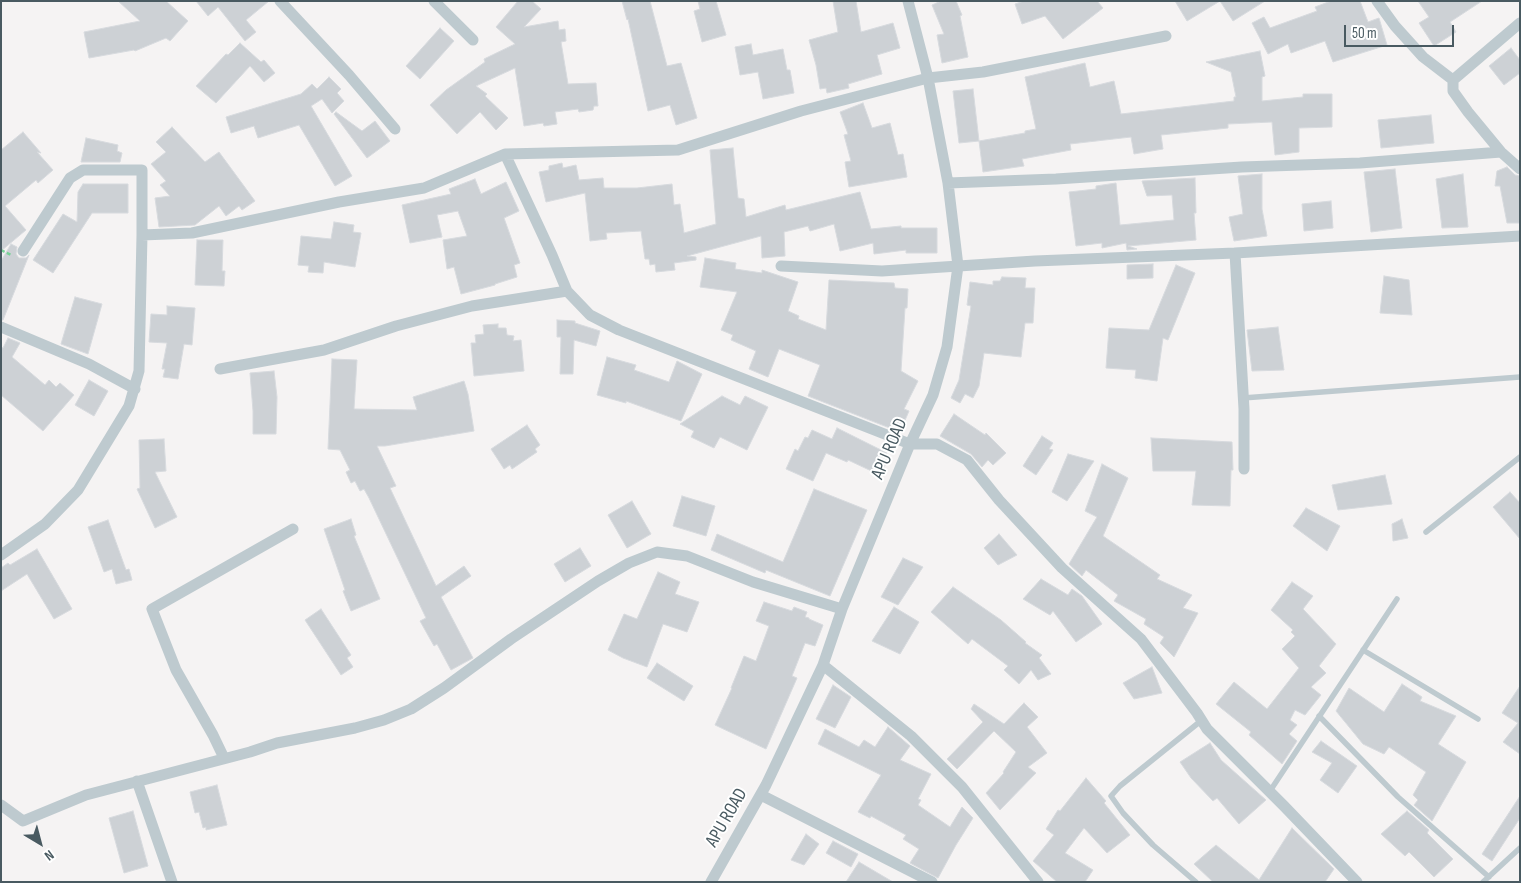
<!DOCTYPE html>
<html>
<head>
<meta charset="utf-8">
<style>
  body { margin:0 }
  #map { position:relative; width:1521px; height:883px; overflow:hidden; background:#f5f3f3; font-family:"Sofia Sans Condensed",sans-serif }
  canvas { display:block }
  .frame { position:absolute; inset:0; border:2px solid #495a61; pointer-events:none }
  .north { position:absolute; left:15px; top:818px; width:50px; height:50px; -webkit-text-stroke:4px #fff; paint-order:stroke; rotate:143deg; font-size:14px; font-weight:700; line-height:20px; text-align:center; color:#495a61 }
  .north::after { content:''; display:block; margin:auto; width:18px; height:22px; background:#495a61; clip-path:polygon(50% 0,100% 100%,50% 72%,0 100%) }
  .scale { position:absolute; left:1344px; top:25px; width:110px; height:22px; box-sizing:border-box; border:2px solid #495a61; border-top:0; padding-left:6px; font-size:15px; line-height:18px; white-space:nowrap; color:#495a61; -webkit-text-stroke:4px #fff; paint-order:stroke }
</style>
</head>
<body>
<div id="map">
<canvas width="1521" height="883"></canvas>
<div class="frame"></div>
<div class="north">N</div>
<div class="scale">50 m</div>
</div>
<script>
const ctx = document.querySelector('canvas').getContext('2d');
ctx.lineJoin = 'round';
function fillPath(path, color) { ctx.fillStyle = color; ctx.fill(path, 'evenodd'); }
const toPath = rows => new Path2D(rows.map(r => 'M' + r).join(''));
function stroke(path, color, width, dash) { ctx.strokeStyle = color; ctx.lineWidth = width; ctx.lineCap = dash ? 'butt' : 'round'; ctx.setLineDash(dash || []); ctx.stroke(path); }
function write(font, color, halo, rows, align = 'center') {
  ctx.font = font + ' "Sofia Sans Condensed",sans-serif'; ctx.lineWidth = 4; ctx.setLineDash([]); ctx.textBaseline = 'middle'; ctx.strokeStyle = halo; ctx.fillStyle = color; for (const [text, x, y, turn = 0] of rows) {
    ctx.save(); ctx.translate(x, y); ctx.rotate((+turn || 0) * Math.PI / 180); ctx.textAlign = isNaN(turn) ? turn : align; if (halo) ctx.strokeText(text, 0, 0); ctx.fillText(text, 0, 0); ctx.restore();
  }
}
const building = toPath([
  [118,1,166,1,188,21,170,41,166,38,135,51,134,50,89,58,84,32,140,21,118,1],
  [196,1,269,1,246,20,256,32,245,41,218,7,208,16,196,1],
  [518,1,532,1,541,9,524,27,558,21,559,30,565,29,566,41,561,42,568,84,596,83,598,106,594,106,593,110,579,112,578,109,555,112,557,124,544,126,543,123,524,126,515,68,476,86,487,94,485,96,508,118,496,130,480,112,457,134,430,105,446,90,485,62,484,59,515,44,496,27,518,1],
  [622,1,650,1,667,66,681,63,697,118,676,125,670,105,648,111,628,19,627,20,622,1],
  [698,1,716,1,726,35,702,42,694,11,700,9,698,1],
  [833,1,856,1,861,32,893,23,900,48,877,55,882,74,848,84,849,88,827,93,826,88,820,89,816,65,809,40,838,32,833,1],
  [941,1,956,1,962,15,960,16,968,57,942,63,937,35,944,34,932,5,941,1],
  [1024,1,1097,1,1103,8,1063,39,1045,16,1022,24,1015,4,1024,1],
  [1175,1,1265,1,1233,21,1220,1,1187,21,1175,1],
  [1331,1,1360,1,1368,22,1379,18,1387,45,1333,62,1325,41,1291,53,1288,44,1268,54,1252,23,1264,17,1270,28,1317,11,1315,7,1331,1],
  [1418,1,1482,1,1450,22,1456,32,1434,46,1419,23,1429,17,1418,1],
  [440,28,454,41,420,79,406,66,440,28],
  [240,43,261,62,264,60,275,73,264,82,250,66,216,103,196,86,226,54,228,55,240,43],
  [751,44,753,55,783,49,787,70,790,70,794,93,763,99,758,72,740,75,735,47,751,44],
  [1511,48,1520,60,1520,73,1504,85,1489,66,1511,48],
  [1260,51,1265,76,1262,77,1262,101,1303,97,1303,94,1332,94,1332,127,1299,128,1299,152,1275,155,1272,122,1228,124,1228,128,1161,135,1163,149,1134,154,1131,137,1070,144,1071,150,1022,159,1024,166,983,172,979,141,1025,133,1025,131,1036,129,1025,77,1085,63,1090,87,1114,81,1121,114,1234,101,1234,97,1236,97,1231,72,1206,62,1260,51],
  [329,77,341,89,337,93,344,101,332,113,322,99,311,106,352,176,335,186,299,125,258,138,254,126,231,133,226,117,301,94,312,84,317,89,329,77],
  [973,89,979,141,959,143,953,91,973,89],
  [863,103,872,128,890,123,898,155,903,154,907,177,849,187,845,162,851,161,844,135,848,134,840,112,863,103],
  [336,112,362,131,375,121,390,141,367,158,334,114,336,112],
  [1431,115,1434,143,1381,148,1378,120,1431,115],
  [172,127,205,162,219,152,255,201,242,210,239,206,226,216,219,206,195,225,159,227,155,198,170,196,160,185,166,181,151,164,166,152,156,142,172,127],
  [23,132,41,153,37,152,53,170,38,183,36,180,5,206,26,230,1,251,1,150,23,132],
  [86,138,118,145,117,151,122,153,120,162,81,162,86,138],
  [733,148,738,198,744,199,746,217,785,205,786,210,860,192,871,229,901,226,901,228,937,228,937,253,906,253,906,250,874,254,873,243,840,251,834,224,810,231,808,226,784,232,785,256,762,258,761,236,687,256,696,257,696,260,674,263,675,270,656,272,655,264,650,265,649,259,645,259,641,231,606,233,607,239,590,241,585,193,546,202,539,172,549,170,549,166,562,163,563,168,576,165,579,180,603,178,604,188,637,188,672,184,674,205,680,204,684,233,716,224,710,150,733,148],
  [1507,167,1515,175,1520,176,1520,223,1507,223,1500,186,1495,186,1497,171,1507,167],
  [1395,169,1402,228,1371,232,1364,172,1395,169],
  [1262,174,1262,209,1267,236,1234,241,1229,217,1243,214,1238,176,1262,174],
  [1463,174,1468,227,1442,228,1436,179,1463,174],
  [1195,178,1196,213,1194,213,1196,240,1128,246,1137,249,1127,250,1126,243,1102,248,1102,243,1076,246,1069,192,1096,189,1096,186,1116,183,1120,225,1174,220,1172,195,1147,196,1142,181,1195,178],
  [475,179,481,194,506,182,519,211,504,218,520,263,514,265,517,277,495,284,495,285,461,294,454,267,447,269,443,240,467,236,458,211,437,215,442,237,410,243,402,205,451,194,449,189,475,179],
  [83,184,128,184,128,213,92,213,53,273,33,260,63,214,77,222,78,192,83,184],
  [1331,201,1333,228,1304,231,1302,204,1331,201],
  [334,222,354,225,353,232,361,233,355,267,324,262,323,273,308,272,309,266,298,265,301,236,331,239,334,222],
  [197,240,223,240,222,271,225,271,224,286,195,285,197,240],
  [11,244,17,247,16,254,19,258,26,258,29,255,3,320,1,320,1,261,11,244],
  [705,258,736,263,735,269,762,273,762,270,798,282,788,311,799,316,798,319,826,330,829,280,894,283,895,288,908,289,907,308,905,308,901,371,918,381,904,409,909,411,900,432,808,396,820,365,779,349,768,377,749,369,756,351,731,340,733,335,721,330,737,292,700,287,705,258],
  [1153,264,1153,278,1127,279,1127,265,1153,264],
  [1176,265,1195,273,1168,340,1163,338,1157,381,1135,378,1136,370,1106,368,1109,328,1149,330,1176,265],
  [1384,276,1409,280,1412,315,1380,313,1384,276],
  [1002,277,1026,278,1025,288,1035,288,1033,323,1025,323,1021,357,984,353,979,386,973,398,965,394,960,403,951,398,959,380,971,306,967,305,970,282,993,285,993,281,1000,281,1002,277],
  [75,297,102,304,88,354,61,344,75,297],
  [167,306,195,308,192,345,184,344,178,379,163,377,165,369,162,369,167,343,149,342,151,314,167,315,167,306],
  [557,320,575,321,575,323,600,331,596,346,574,340,573,374,560,374,561,337,557,337,557,320],
  [498,324,498,328,506,328,507,335,514,336,513,341,521,340,524,371,474,376,471,343,476,343,475,335,484,334,483,325,498,324],
  [1278,327,1284,370,1252,371,1247,330,1278,327],
  [8,338,20,343,12,357,45,385,49,380,56,387,60,383,74,395,43,431,1,395,1,347,3,348,8,338],
  [607,357,636,365,634,370,669,382,677,361,702,374,681,421,626,401,626,403,597,395,607,357],
  [332,359,357,360,354,409,417,410,413,397,464,381,468,394,474,431,385,446,377,446,396,486,390,488,436,586,464,566,471,576,441,597,473,658,451,670,437,644,434,646,420,621,426,618,369,498,364,489,360,491,355,481,351,483,346,472,350,470,340,450,328,449,332,359],
  [274,371,277,397,276,434,253,434,253,411,250,373,274,371],
  [89,380,108,391,94,416,75,405,89,380],
  [722,396,740,405,745,396,768,407,747,450,720,437,714,448,691,437,694,431,680,424,722,396],
  [954,414,985,435,986,433,1006,453,993,465,988,460,982,467,971,454,940,436,954,414],
  [527,425,540,445,535,449,537,452,512,469,510,465,504,469,491,449,527,425],
  [837,428,887,453,885,456,889,458,880,475,848,460,847,462,826,453,813,481,786,469,795,449,798,451,805,437,808,438,812,430,832,439,837,428],
  [1042,436,1053,443,1049,449,1053,450,1036,475,1023,466,1042,436],
  [1151,438,1232,442,1233,470,1231,470,1230,506,1192,505,1196,471,1153,471,1151,438],
  [164,439,166,471,155,472,177,517,155,528,137,489,140,488,139,440,164,439],
  [1068,454,1094,461,1067,501,1052,492,1068,454],
  [1102,464,1128,478,1103,536,1160,575,1157,579,1192,595,1183,608,1198,613,1174,657,1160,643,1164,637,1144,624,1146,619,1114,601,1118,595,1086,570,1082,576,1069,564,1097,517,1085,511,1102,464],
  [1385,475,1392,504,1338,510,1332,485,1385,475],
  [814,489,867,510,830,596,766,570,765,573,711,550,717,534,783,562,814,489],
  [1510,492,1520,503,1520,539,1493,507,1510,492],
  [682,496,715,506,706,536,673,526,682,496],
  [632,501,651,534,627,548,608,515,632,501],
  [1306,508,1340,526,1327,551,1293,526,1306,508],
  [351,519,356,535,354,536,380,599,351,611,343,591,345,590,324,529,351,519],
  [1402,519,1408,538,1393,541,1392,524,1402,519],
  [108,520,126,570,129,569,132,580,116,584,112,569,104,572,88,527,108,520],
  [999,534,1017,555,998,565,984,548,999,534],
  [580,548,591,566,565,582,554,564,580,548],
  [37,549,72,609,54,619,27,574,1,591,1,568,8,563,10,565,37,549],
  [903,558,923,567,898,605,881,597,903,558],
  [658,572,680,582,675,594,699,602,687,632,663,624,647,667,623,658,608,650,624,614,637,619,658,572],
  [1041,579,1068,595,1072,589,1082,596,1102,624,1076,642,1053,611,1050,615,1023,599,1041,579],
  [1292,582,1313,596,1303,609,1336,644,1319,666,1326,673,1311,687,1321,695,1305,715,1295,710,1290,720,1297,725,1289,734,1297,741,1282,764,1249,735,1251,732,1216,704,1234,682,1267,709,1299,668,1282,649,1295,636,1291,632,1293,630,1271,610,1292,582],
  [953,587,1001,620,1026,642,1025,643,1042,655,1039,658,1051,674,1038,680,1031,670,1019,684,1004,670,1008,666,972,639,968,644,931,612,953,587],
  [764,602,792,611,794,607,807,612,805,617,809,618,809,619,823,625,815,646,805,643,792,676,797,678,766,749,715,725,732,688,731,688,744,656,756,661,769,626,756,621,764,602],
  [894,607,919,622,900,654,872,641,894,607],
  [321,609,351,655,347,658,353,667,341,675,305,620,321,609],
  [657,663,693,686,684,701,647,678,657,663],
  [1152,667,1162,693,1134,699,1123,683,1152,667],
  [1402,684,1422,697,1420,701,1456,716,1438,744,1466,762,1432,821,1414,805,1418,800,1413,795,1426,772,1389,747,1384,754,1363,744,1336,711,1349,688,1384,712,1402,684],
  [833,685,851,697,835,728,816,719,833,685],
  [1520,686,1520,754,1503,742,1518,723,1502,713,1520,686],
  [1024,703,1038,717,1027,727,1047,753,1028,767,1036,773,1000,810,986,793,1004,773,1003,772,1016,752,994,731,957,769,947,759,983,722,971,709,974,704,1004,724,1024,703],
  [888,727,910,746,900,760,931,774,918,799,921,800,918,805,950,827,962,807,973,818,956,845,938,878,910,863,919,849,903,839,906,835,871,816,870,818,858,812,881,775,818,744,825,729,859,747,864,740,875,747,888,727],
  [1321,741,1357,766,1338,793,1320,780,1332,763,1312,752,1321,741],
  [1210,743,1221,760,1266,800,1239,824,1217,798,1213,801,1191,778,1180,762,1210,743],
  [1086,778,1106,801,1104,803,1130,835,1107,853,1084,828,1065,853,1093,870,1085,882,1057,882,1033,861,1054,835,1046,829,1058,810,1060,811,1086,778],
  [217,785,227,825,206,830,206,827,203,828,199,812,195,813,190,792,217,785],
  [1520,796,1520,818,1492,861,1482,854,1520,796],
  [133,811,148,866,124,873,109,818,133,811],
  [1407,811,1429,830,1427,833,1453,859,1434,877,1409,852,1405,856,1381,834,1407,811],
  [1292,828,1334,869,1325,882,1213,882,1194,864,1216,845,1259,880,1292,828],
  [806,834,819,844,804,865,791,860,806,834],
  [833,841,858,854,851,867,826,853,833,841],
  [859,862,893,882,846,882,859,862]
]);
fillPath(building, '#cdd1d5');
stroke(building, '#d7dade', 1);
stroke(toPath([
  [1,250,11,255]
]), '#78d297', 2.5, [4, 2.5]);
stroke(toPath([
  [1243,398,1520,377],
  [1426,532,1520,457],
  [1363,650,1478,719],
  [1319,716,1398,797,1489,877],
  [1270,791,1397,599],
  [1196,882,1153,845,1123,813,1111,796,1120,786,1202,720],
  [1483,882,1520,848]
]), '#becacf', 5.5);
stroke(toPath([
  [280,1,349,75,395,129],
  [434,1,473,40],
  [1377,1,1395,26,1423,57,1453,80],
  [1520,23,1453,80,1453,91,1468,112,1501,152,1520,169],
  [505,154,552,255,567,291,590,315,619,330,910,444,937,444,967,460,999,500,1062,568,1141,639,1197,713,1207,729,1284,806,1357,882],
  [948,183,1056,179,1242,167,1360,163,1501,152],
  [23,251,70,178,83,170,142,170,142,235],
  [1235,253,1244,409,1244,469],
  [781,266,882,271,1035,261,1235,253,1520,236],
  [1,327,89,364,135,389],
  [220,369,324,350,396,326,472,306,567,291],
  [1,555,45,524,78,490,129,406,139,371,142,235,192,233,339,202,424,188,505,154,678,150,801,111,928,78,983,72,1166,36],
  [823,665,911,736,962,787,1038,882],
  [224,758,213,735,176,670,152,609,293,529],
  [137,781,172,882],
  [761,795,932,882],
  [1,805,23,821,86,795,250,752,277,743,355,728,384,720,411,709,444,688,511,639,598,581,629,563,657,552,687,556,753,582,842,609],
  [711,882,766,785,823,665,842,609,910,444,933,395,947,347,958,266,948,183,928,78,908,1]
]), '#becacf', 11);
write('19px', '#495a61', '#fff', [
  ["APU ROAD",890,449,-67],
  ["APU ROAD",727,818,-60]
]);
</script>
</body>
</html>
